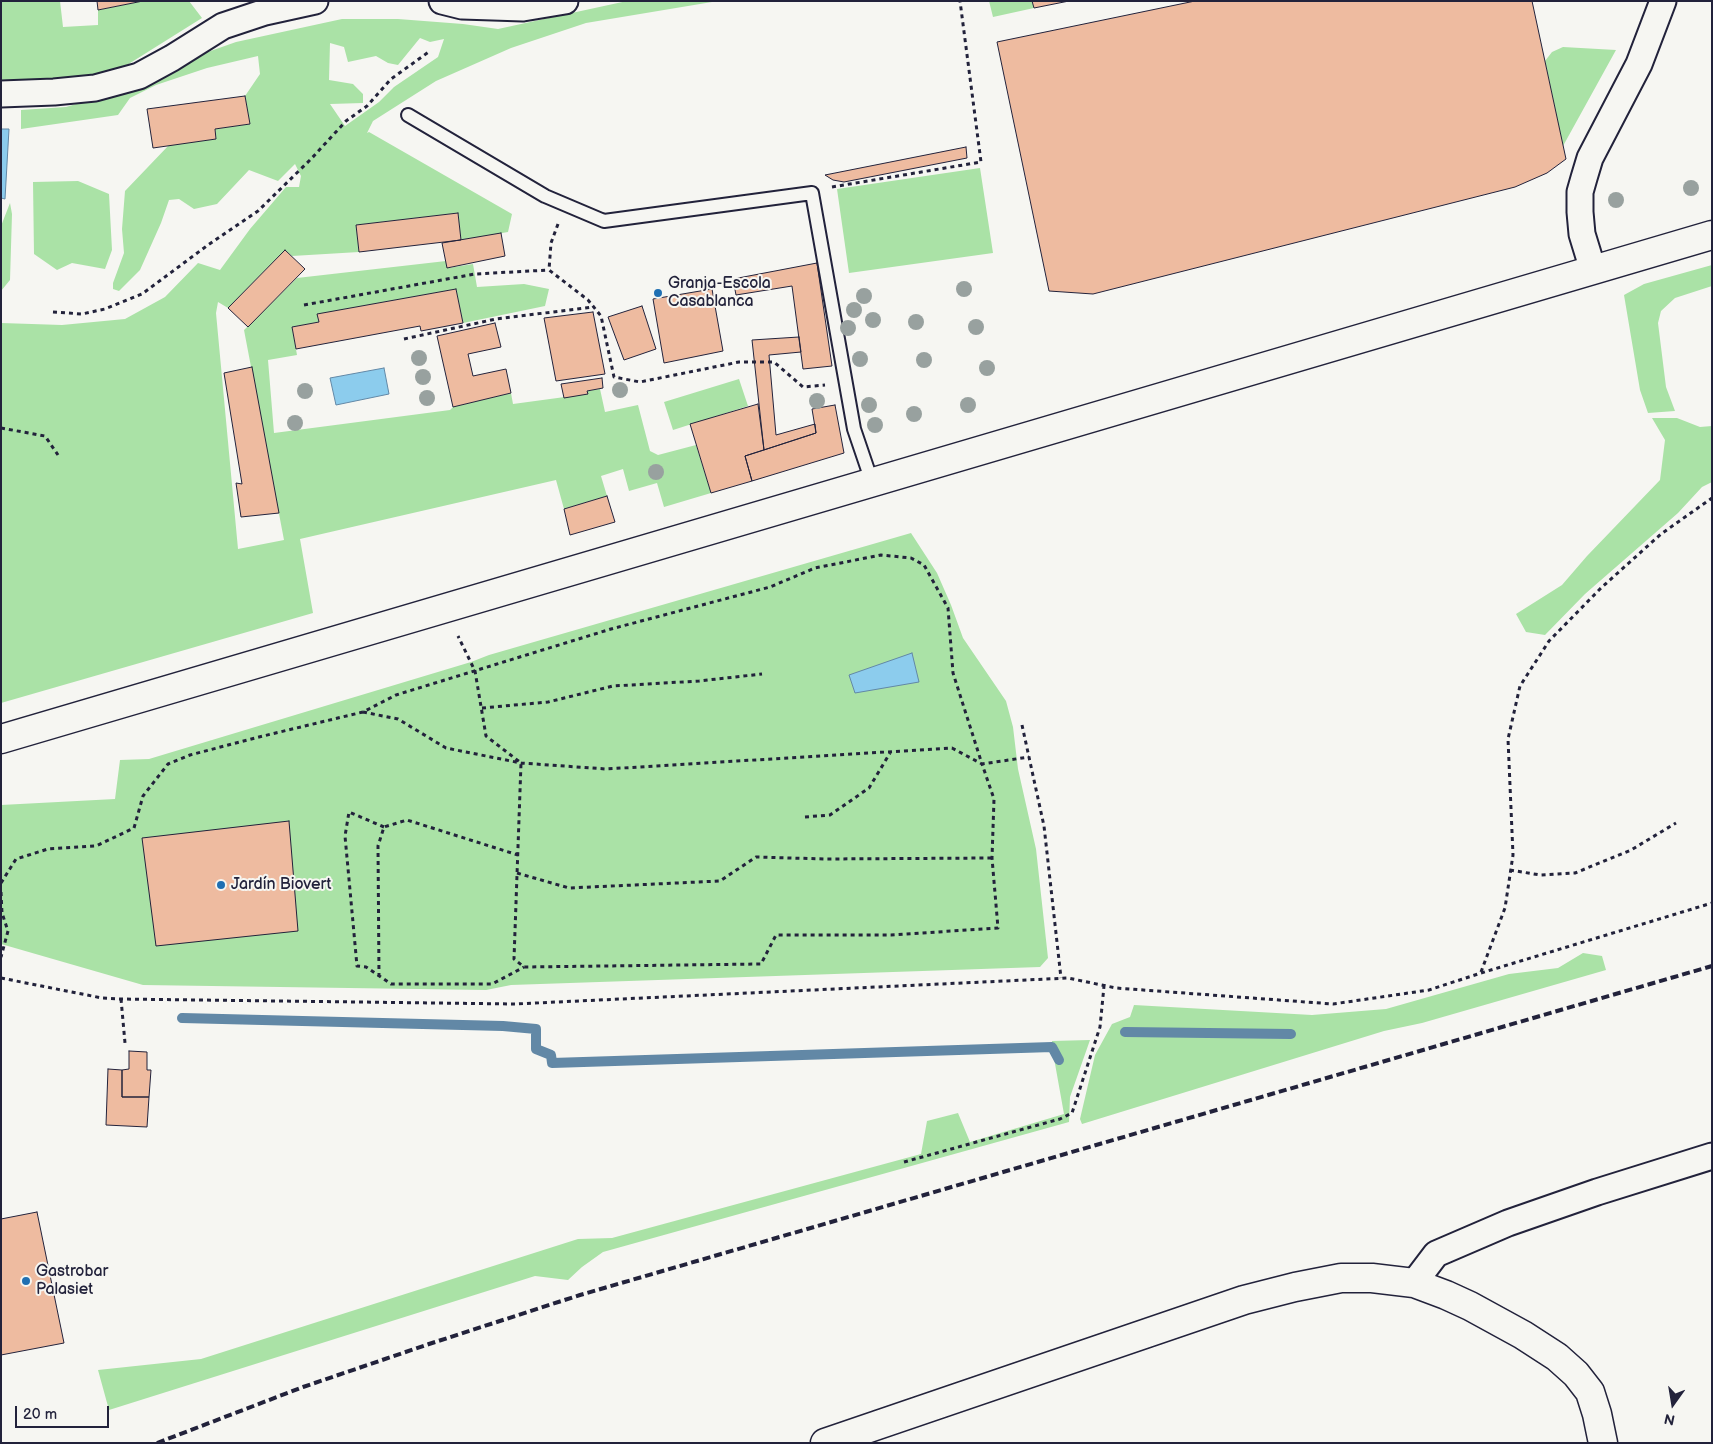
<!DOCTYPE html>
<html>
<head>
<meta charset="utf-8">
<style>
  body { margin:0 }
  #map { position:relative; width:1713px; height:1444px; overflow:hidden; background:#f6f6f2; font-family:"Balsamiq Sans",sans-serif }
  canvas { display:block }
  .frame { position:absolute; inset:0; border:2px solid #22223b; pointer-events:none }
  .north { position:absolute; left:1648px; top:1379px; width:50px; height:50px; -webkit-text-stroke:4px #f6f6f2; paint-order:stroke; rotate:193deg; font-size:14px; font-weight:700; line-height:20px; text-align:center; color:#22223b }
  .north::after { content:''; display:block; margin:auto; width:18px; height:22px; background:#22223b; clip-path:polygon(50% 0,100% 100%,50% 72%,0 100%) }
  .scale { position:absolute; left:15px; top:1406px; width:94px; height:22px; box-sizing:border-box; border:2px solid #22223b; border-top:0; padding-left:6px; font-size:15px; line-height:18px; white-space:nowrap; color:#22223b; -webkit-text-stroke:4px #f6f6f2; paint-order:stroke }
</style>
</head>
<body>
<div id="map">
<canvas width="1713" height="1444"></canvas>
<div class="frame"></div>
<div class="north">N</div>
<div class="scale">20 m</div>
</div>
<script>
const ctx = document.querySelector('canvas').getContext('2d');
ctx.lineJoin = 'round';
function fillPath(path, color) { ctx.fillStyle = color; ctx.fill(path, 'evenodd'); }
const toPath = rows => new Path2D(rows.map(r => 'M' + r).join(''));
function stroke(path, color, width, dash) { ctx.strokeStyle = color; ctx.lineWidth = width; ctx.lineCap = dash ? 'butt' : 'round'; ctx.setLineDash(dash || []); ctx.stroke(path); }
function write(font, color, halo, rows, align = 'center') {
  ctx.font = font + ' "Balsamiq Sans",sans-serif'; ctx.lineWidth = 4; ctx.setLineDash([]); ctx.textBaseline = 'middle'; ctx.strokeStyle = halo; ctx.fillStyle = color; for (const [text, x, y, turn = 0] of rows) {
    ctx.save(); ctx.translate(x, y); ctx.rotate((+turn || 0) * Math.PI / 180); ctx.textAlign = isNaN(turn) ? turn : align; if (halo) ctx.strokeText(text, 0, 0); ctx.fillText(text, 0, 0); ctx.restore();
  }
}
fillPath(toPath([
  [1,1,60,1,63,27,98,25,98,10,143,1,189,1,202,18,119,70,87,81,1,88],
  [627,1,718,1,586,23,511,48,436,81,373,121,367,133,369,132,512,214,508,232,461,240,458,213,356,225,359,252,292,256,285,250,228,308,218,302,216,313,238,549,284,540,244,330,297,278,446,261,448,268,473,264,477,287,524,284,549,289,545,306,463,323,456,289,318,314,319,322,292,327,297,355,268,360,274,433,450,410,453,407,511,393,513,404,587,394,587,391,600,389,605,412,638,405,650,451,658,455,696,445,711,493,664,507,657,483,629,491,623,469,601,476,607,496,564,509,556,480,300,539,313,613,1,703,1,323,62,325,125,319,165,297,198,263,220,270,250,229,286,187,299,187,301,176,295,164,278,181,249,170,217,204,194,209,179,199,169,200,161,223,140,270,119,291,113,289,113,283,124,253,122,229,125,191,169,145,216,139,215,129,250,124,245,96,260,74,258,56,207,68,156,85,130,98,118,115,21,129,21,110,66,107,139,85,188,59,236,42,342,19,398,19,463,24,498,29],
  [420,38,430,42,444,39,438,57,394,87,379,102,345,126,330,104,363,103,363,94,353,84,329,80,330,43,344,47,348,62,376,56,388,63,398,65],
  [989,1,1032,1,1034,8,993,17],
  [1563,47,1616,50,1563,146,1545,61,1552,52],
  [980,168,993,253,849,273,837,189],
  [78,181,109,194,112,250,105,269,72,263,57,270,34,254,33,182],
  [10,203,12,214,10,280,1,291,1,226],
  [1712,265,1712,286,1675,298,1661,311,1658,323,1666,387,1675,411,1648,413,1640,390,1624,295,1644,284],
  [739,379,748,406,673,430,664,402],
  [1652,418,1677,418,1700,427,1712,426,1712,482,1702,487,1678,513,1585,594,1545,635,1526,632,1516,614,1562,585,1587,556,1660,480,1665,440],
  [911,533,937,573,951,605,963,638,1006,701,1013,727,1018,769,1036,849,1048,958,1040,967,511,985,486,990,143,985,1,944,1,805,115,799,120,760,149,759,471,662,489,655],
  [1583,953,1602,956,1606,970,1422,1023,1384,1031,1082,1124,1080,1119,1095,1055,1112,1024,1130,1017,1134,1005,1312,1015,1386,1009,1509,974,1558,968],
  [1090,1040,1070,1097,1069,1122,603,1252,582,1267,568,1280,535,1276,109,1410,98,1370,201,1359,578,1239,612,1238,921,1154,927,1121,958,1113,970,1142,1064,1114,1052,1047,1052,1041]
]), '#aae2a6');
const water = toPath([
  [1,129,9,129,5,199,1,198,1,129],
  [384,368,389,394,336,405,330,378,384,368],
  [912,653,919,682,855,693,849,675,912,653]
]);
fillPath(water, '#8ccced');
stroke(water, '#6288a6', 1);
stroke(toPath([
  [182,1018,503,1026,536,1029,536,1049,551,1055,552,1063,1052,1047,1059,1060],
  [1125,1032,1291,1034]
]), '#6288a6', 10);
const building = toPath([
  [97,1,143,1,98,10,97,1],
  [1032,1,1069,1,1034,8,1032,1],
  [1195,1,1532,1,1566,159,1547,173,1515,187,1093,294,1049,291,997,42,1195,1],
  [245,96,250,124,215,129,216,139,153,148,147,109,245,96],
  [966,147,967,158,844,182,833,180,825,175,966,147],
  [458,213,461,240,359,252,356,225,458,213],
  [501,233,505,256,447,268,442,243,501,233],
  [285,250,305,269,248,327,228,308,285,250],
  [817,263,832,366,803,369,792,286,736,295,733,279,817,263],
  [456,289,463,323,421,331,420,326,296,349,292,327,319,322,317,314,456,289],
  [712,289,723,351,664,363,653,299,712,289],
  [642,306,656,349,624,360,608,317,642,306],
  [593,312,605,374,556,381,544,318,593,312],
  [495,323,501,347,468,354,473,376,506,369,511,393,453,407,437,336,495,323],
  [799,337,801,352,769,355,776,435,815,424,816,433,764,450,752,340,799,337],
  [252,367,279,513,241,517,236,483,242,484,224,373,252,367],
  [602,378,603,388,587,391,588,394,564,398,561,384,602,378],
  [758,404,764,450,745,456,752,481,711,493,690,424,758,404],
  [835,405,844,453,752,481,745,456,816,433,812,409,835,405],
  [607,496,615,522,570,535,564,509,607,496],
  [289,821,298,931,156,946,142,838,289,821],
  [129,1051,147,1052,147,1070,151,1070,149,1097,122,1097,122,1070,129,1069,129,1051],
  [108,1069,122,1070,122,1097,149,1097,147,1127,106,1125,108,1069],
  [37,1212,64,1343,1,1355,1,1219,37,1212]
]);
fillPath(building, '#eebba0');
stroke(building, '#22223b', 1);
const service = toPath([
  [408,115,545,196,604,221,812,193,854,429,872,482]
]);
const minor = toPath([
  [442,1,462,6,523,8,565,1],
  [1,94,54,92,95,88,139,76,172,58,223,26,265,12,315,1],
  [1593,270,1582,234,1580,212,1580,192,1584,178,1590,158,1639,64,1663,1],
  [1414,1283,1436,1254,1508,1223,1597,1192,1712,1156]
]);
const tertiary = toPath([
  [825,1443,1244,1300,1295,1287,1341,1278,1372,1278,1414,1283,1446,1295,1470,1306,1523,1335,1557,1357,1576,1374,1590,1392,1597,1414,1603,1443]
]);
const secondary = toPath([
  [1,739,1712,235]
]);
stroke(service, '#22223b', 16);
stroke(minor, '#22223b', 29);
stroke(tertiary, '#22223b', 31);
stroke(secondary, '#22223b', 31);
stroke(toPath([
  [832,187,981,162,960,1],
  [558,224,551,243,549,270,588,300,601,316,614,377,640,382,739,362,774,362,803,387,825,385],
  [304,305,475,274,549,270],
  [53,312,82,314,105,309,142,294,208,245,258,211,311,159,346,121,367,106,391,79,430,51],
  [404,339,496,319,593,307],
  [1,428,45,436,58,455],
  [482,708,548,702,613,686,699,681,762,674],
  [363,712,398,719,446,748,521,763,606,769,952,748,982,764,994,799,992,858,998,928,891,935,776,935,761,964,524,967,514,959,521,763,486,736,475,671,458,636],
  [1022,725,1044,826,1061,978],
  [805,817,830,815,869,788,890,753],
  [384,827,349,812,345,836,357,966,366,967,391,984,492,984,524,967],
  [1510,870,1540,875,1575,873,1631,850,1676,823],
  [517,873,569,888,720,881,756,857,826,859,992,858],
  [1,883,16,859,48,849,96,846,134,828,143,796,168,764,190,755,259,737,363,712,396,695,611,629,770,587,815,568,881,555,911,558,924,565,948,608,953,673,982,764,1029,757],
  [1,892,2,913,8,931,1,957],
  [1481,972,1505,908,1513,855,1508,739,1520,686,1549,641,1601,588,1661,534,1712,498],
  [379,977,378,846,384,827,407,820,518,855],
  [1,978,102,998,121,999,515,1004,1068,978,1116,988,1333,1004,1429,990,1481,973,1712,903],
  [121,999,125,1043],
  [904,1162,1060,1119,1072,1113,1100,1027,1104,986]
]), '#22223b', 3, [4, 4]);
stroke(service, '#f6f6f2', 12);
stroke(minor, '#f6f6f2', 25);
stroke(tertiary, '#f6f6f2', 28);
stroke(secondary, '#f6f6f2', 28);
stroke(toPath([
  [157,1443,303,1387,429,1344,580,1295,1712,966]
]), '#22223b', 4, [8, 4]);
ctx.fillStyle = '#98a19f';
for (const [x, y] of [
  [1691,188],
  [1616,200],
  [964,289],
  [864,296],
  [854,310],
  [873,320],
  [916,322],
  [976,327],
  [848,328],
  [419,358],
  [860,359],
  [924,360],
  [987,368],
  [423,377],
  [620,390],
  [305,391],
  [427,398],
  [817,401],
  [869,405],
  [968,405],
  [914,414],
  [295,423],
  [875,425],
  [656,472]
]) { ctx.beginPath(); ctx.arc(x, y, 8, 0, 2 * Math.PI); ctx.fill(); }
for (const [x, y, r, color] of [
  [658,293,5,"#1f6fb2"],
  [221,885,5,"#1f6fb2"],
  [26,1281,5,"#1f6fb2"]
]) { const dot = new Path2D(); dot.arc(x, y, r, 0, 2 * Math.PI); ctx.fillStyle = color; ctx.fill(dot); stroke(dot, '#f6f6f2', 2); }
write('16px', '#22223b', '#f6f6f2', [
  ["Granja-Escola",668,284],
  ["Casablanca",668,302],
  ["Jardín Biovert",231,885],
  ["Gastrobar",36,1272],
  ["Palasiet",36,1290]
], 'left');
</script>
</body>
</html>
